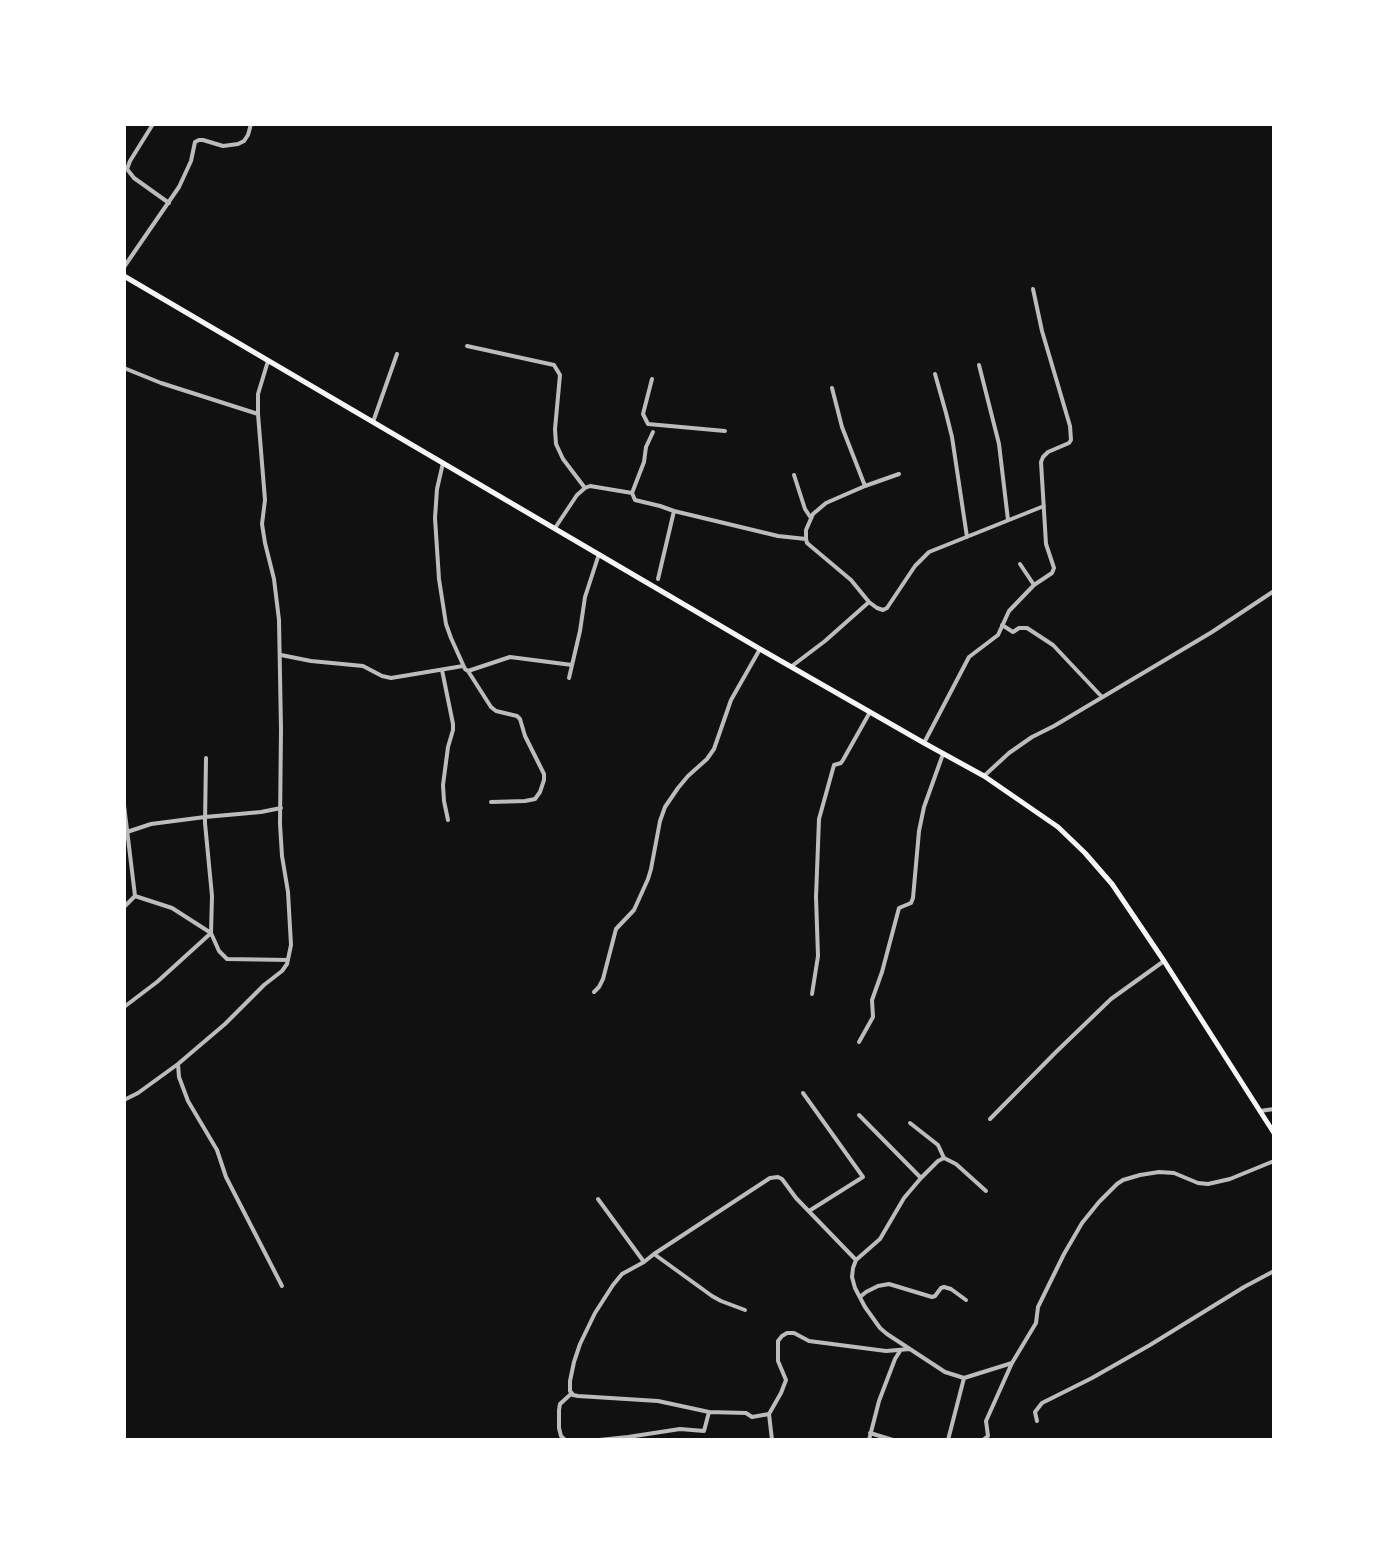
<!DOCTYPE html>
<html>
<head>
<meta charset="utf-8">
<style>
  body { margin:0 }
  #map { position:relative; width:1398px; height:1564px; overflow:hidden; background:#111; font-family:"Varela Round",sans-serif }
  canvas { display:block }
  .frame { position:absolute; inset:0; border:126px solid #fff; pointer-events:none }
</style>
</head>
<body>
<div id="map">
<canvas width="1398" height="1564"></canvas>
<div class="frame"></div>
</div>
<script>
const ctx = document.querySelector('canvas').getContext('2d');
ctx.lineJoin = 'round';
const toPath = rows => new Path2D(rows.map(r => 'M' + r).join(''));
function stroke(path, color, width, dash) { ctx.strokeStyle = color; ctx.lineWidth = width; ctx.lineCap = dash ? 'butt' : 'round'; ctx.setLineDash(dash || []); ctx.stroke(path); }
stroke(toPath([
  [153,124,130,161,127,169,134,178,169,203],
  [124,267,179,187,191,161,195,142,199,140,203,140,223,146,238,144,244,141,248,135,251,124],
  [467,346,554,365,560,375,555,429,556,444,563,459,585,488],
  [268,361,258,394,258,414,265,500,262,524,265,543,274,579,279,620,281,729,280,824,282,856,288,892,291,945,287,964,282,971,264,985,225,1024,178,1064,179,1077,188,1101,217,1150,226,1177,282,1286],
  [979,365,999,444,1008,520],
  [124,368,161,383,258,414],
  [935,374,946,413,952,437,967,537],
  [652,379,643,414,648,424,725,431],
  [832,388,842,427,865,486],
  [373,422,397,354],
  [443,463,437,489,435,518,439,579,446,624,451,638,465,669,468,671,491,707,496,711,517,716,520,719,525,736,544,774,544,780,540,792,535,799,525,801,491,802],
  [899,474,865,486,826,503,813,514,806,530,806,539,807,543,851,580,869,602,877,608,883,610,887,608,915,566,929,552,1044,506],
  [794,475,805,509,811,518],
  [632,493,644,462,646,447,653,432],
  [555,528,577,495,585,488,590,486,632,493,635,500,660,506,674,511,778,536,806,539],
  [1020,564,1034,585],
  [658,579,674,511],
  [1002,625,1013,632,1019,628,1027,628,1053,645,1102,697],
  [281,655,311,661,363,666,382,676,391,678,463,666],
  [792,666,825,641,869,602],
  [442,670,453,724,453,730,448,747,443,785,444,801,448,820],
  [468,671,510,657,572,665],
  [569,678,580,631,585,597,599,554],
  [924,743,969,657,998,635,1009,611,1034,585,1052,573,1054,568,1046,544,1041,462,1043,457,1048,452,1069,443,1071,440,1070,426,1042,331,1033,289],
  [984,776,1009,753,1032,737,1054,726,1212,632,1274,591],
  [124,805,135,896,124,907],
  [127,832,151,824,205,817,261,812,281,808],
  [135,896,172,908,211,933,219,951,227,959,288,960],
  [594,992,599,987,603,979,616,929,634,910,648,879,651,869,660,821,665,807,678,788,688,776,707,759,714,749,731,700,760,649],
  [812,994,818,956,816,897,819,819,834,765,841,763,843,760,870,712],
  [124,1007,157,982,211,933,212,896,205,823,206,758],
  [859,1042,873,1017,872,1000,882,972,899,908,911,903,913,898,919,831,924,807,943,754],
  [803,1093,863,1177,809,1211],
  [124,1100,138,1093,178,1064],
  [1260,1111,1274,1109],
  [859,1115,921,1178],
  [990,1119,1056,1052,1111,999,1164,961],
  [910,1123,938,1145,944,1158],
  [986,1191,956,1164,944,1158,938,1161,921,1178,904,1198,880,1239,856,1260,853,1268,852,1277,855,1288,865,1307,880,1328,887,1334,945,1372,964,1378,1012,1363],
  [598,1199,644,1262],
  [654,1254,712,1296,721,1301,745,1310],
  [860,1297,866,1292,878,1286,889,1284,932,1297,935,1296,941,1288,944,1287,951,1289,966,1300],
  [769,1414,752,1417,746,1413,709,1412,658,1401,578,1396,573,1395,570,1391,570,1381,574,1362,580,1344,595,1313,613,1285,622,1274,644,1262,654,1254,770,1178,778,1177,782,1179,796,1198,856,1260],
  [1037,1421,1035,1412,1042,1403,1092,1378,1150,1345,1244,1287,1274,1271],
  [870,1433,893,1440],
  [565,1440,561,1436,559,1428,559,1410,560,1404,572,1393],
  [599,1440,628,1437,680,1429,704,1431,709,1412],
  [772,1440,769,1414,781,1393,786,1380,778,1361,778,1341,782,1336,787,1333,794,1333,809,1341,886,1351,910,1349],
  [869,1440,879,1401,895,1359,900,1351],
  [948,1440,964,1378],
  [983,1440,988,1436,986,1421,1012,1363,1036,1323,1038,1307,1064,1254,1082,1223,1099,1202,1117,1184,1123,1180,1140,1175,1159,1172,1174,1173,1198,1183,1208,1184,1230,1179,1274,1161]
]), '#bcbcbc', 4);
stroke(toPath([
  [124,276,760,649,924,743,984,776,1058,827,1085,853,1112,884,1164,961,1274,1133]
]), '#f5f5f5', 5);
</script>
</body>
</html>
